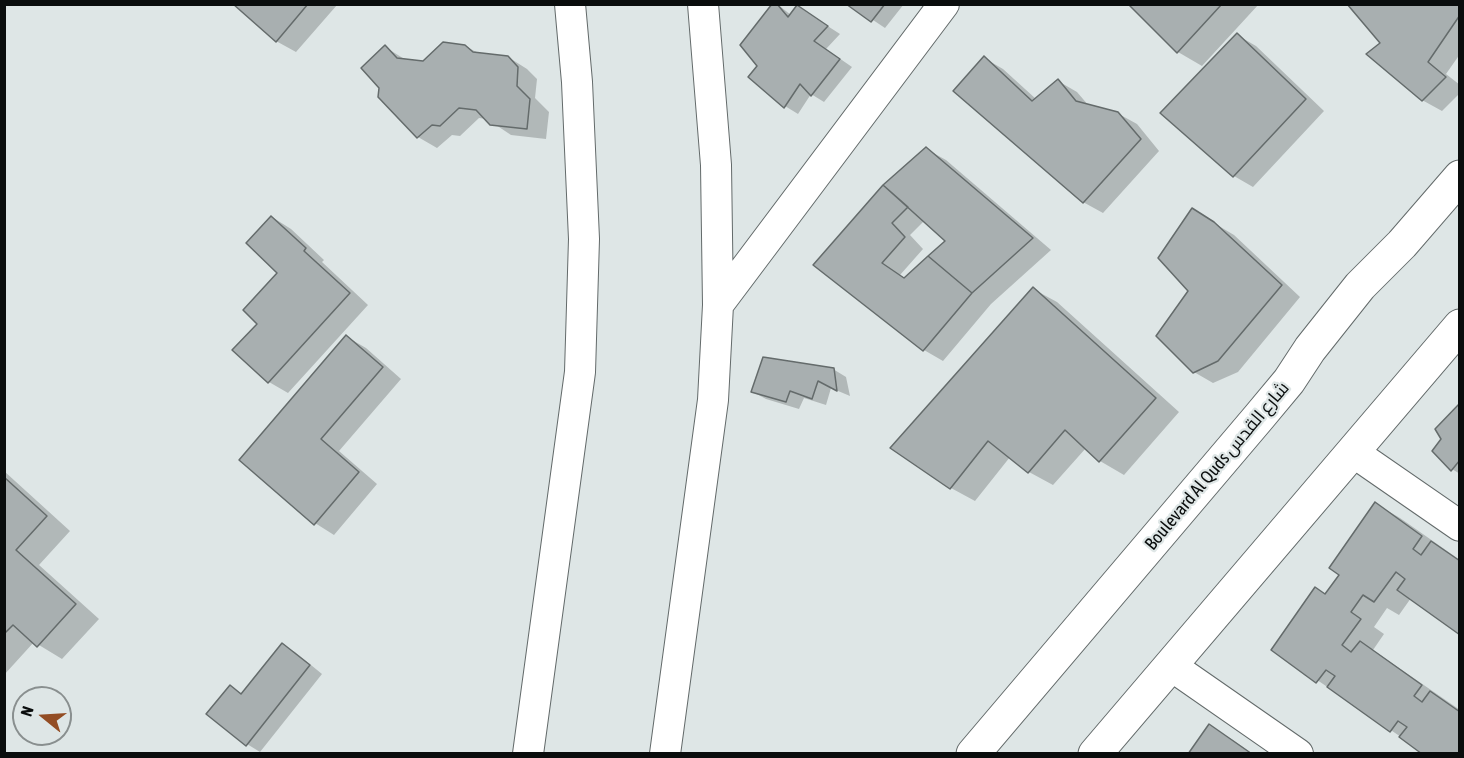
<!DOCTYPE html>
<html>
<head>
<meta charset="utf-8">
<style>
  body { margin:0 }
  #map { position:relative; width:1464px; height:758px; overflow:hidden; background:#dee6e6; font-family:"Asap Condensed",sans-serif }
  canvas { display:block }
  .frame { position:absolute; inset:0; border:6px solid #0a0d0d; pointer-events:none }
  .north { position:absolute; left:12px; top:686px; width:60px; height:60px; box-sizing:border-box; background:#dee6e6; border:2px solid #898f8f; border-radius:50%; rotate:288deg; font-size:16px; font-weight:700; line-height:24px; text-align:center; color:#0a0d0d }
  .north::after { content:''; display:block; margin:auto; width:21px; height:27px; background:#934d24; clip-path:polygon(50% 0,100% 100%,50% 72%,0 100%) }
</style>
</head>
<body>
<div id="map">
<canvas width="1464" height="758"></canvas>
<div class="frame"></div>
<div class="north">N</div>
</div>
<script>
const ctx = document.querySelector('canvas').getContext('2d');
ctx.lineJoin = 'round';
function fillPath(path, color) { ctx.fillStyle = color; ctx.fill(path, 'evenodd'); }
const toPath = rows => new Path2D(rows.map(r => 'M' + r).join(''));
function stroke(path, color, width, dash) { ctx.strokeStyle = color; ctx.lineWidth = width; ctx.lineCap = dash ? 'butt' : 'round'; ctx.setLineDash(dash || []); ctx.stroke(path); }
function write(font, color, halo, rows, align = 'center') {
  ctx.font = font + ' "Asap Condensed",Cairo,sans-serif'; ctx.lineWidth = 4.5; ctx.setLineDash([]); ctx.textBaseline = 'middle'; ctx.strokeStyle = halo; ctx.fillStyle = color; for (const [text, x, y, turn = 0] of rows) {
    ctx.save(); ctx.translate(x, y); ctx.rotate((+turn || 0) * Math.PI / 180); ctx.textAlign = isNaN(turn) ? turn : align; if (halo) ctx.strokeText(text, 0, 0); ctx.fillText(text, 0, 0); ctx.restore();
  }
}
fillPath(toPath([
  [235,4,337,5,296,52,276,41],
  [777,4,791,15,798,7,840,34,826,49,852,67,824,102,811,94,798,114,785,106,759,66],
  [849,4,904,4,885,28],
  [1130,4,1259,4,1202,66,1178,52],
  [1460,4,1460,54,1446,74,1460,85,1460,93,1442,111,1422,100,1383,43],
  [1237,35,1256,46,1324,111,1253,187,1234,176],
  [465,46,480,54,508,57,527,69,537,79,535,98,549,112,546,139,511,135,487,119,479,118,460,136,452,135,437,148,418,137,380,96,385,47,406,60,424,62],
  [984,58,1003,69,1036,99,1058,81,1077,92,1089,106,1117,113,1137,124,1159,151,1103,213,1083,202],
  [926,149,946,160,1051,250,991,304,943,361,924,350,815,265],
  [925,220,947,241,905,278,900,275,923,249,910,235],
  [1192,210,1234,235,1300,297,1238,372,1213,383,1194,372],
  [272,217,291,229,324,260,322,262,368,305,288,393,269,382,259,323,279,273],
  [1033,289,1057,302,1179,412,1124,475,1100,461,1086,448,1053,485,1029,472,1010,457,975,501,951,488],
  [347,337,366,348,401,379,339,451,377,484,334,535,315,523,241,460],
  [833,369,846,377,850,396,831,388,826,405,804,398,799,409,766,399,753,392],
  [1460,406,1460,474,1452,469,1443,439],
  [4,471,70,531,39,565,99,619,62,659,34,642,4,675],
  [1376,504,1400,518,1460,560,1460,633,1411,598,1399,615,1387,608,1374,627,1384,634,1373,650,1460,710,1460,754,1401,737,1273,650,1326,595,1341,575],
  [282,645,295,652,322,674,260,752,247,744,230,687,243,694],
  [1210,726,1233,740,1253,754,1190,754]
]), '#0003');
const building = toPath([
  [233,4,308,4,276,42,233,4],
  [772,4,777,4,788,17,797,5,828,26,814,41,840,59,811,96,800,84,784,108,748,77,757,66,740,45,772,4],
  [846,4,885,4,871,22,846,4],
  [1128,4,1222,4,1177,53,1128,4],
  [1347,4,1460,4,1460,15,1428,62,1446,77,1422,101,1366,54,1380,43,1347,4],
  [1237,33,1306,99,1233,177,1160,113,1237,33],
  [443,42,465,45,473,52,508,56,518,67,517,86,530,99,527,129,490,125,476,110,459,108,440,126,432,125,417,138,378,97,379,88,361,68,385,45,397,58,423,61,443,42],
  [984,56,1032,101,1058,79,1076,101,1118,112,1141,139,1083,203,953,91,984,56],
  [926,147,1033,238,972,293,928,256,945,241,883,185,926,147],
  [883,185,908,207,892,223,905,237,882,263,904,278,928,256,972,293,923,351,813,265,883,185],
  [1192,208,1214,222,1282,285,1218,361,1193,373,1156,336,1188,291,1158,258,1192,208],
  [271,216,306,248,304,251,350,293,268,383,232,350,257,324,243,310,277,273,246,243,271,216],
  [1033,287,1156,398,1099,462,1065,430,1028,473,988,441,950,489,890,448,1033,287],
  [346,335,383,367,321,439,359,472,314,525,239,460,346,335],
  [763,357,834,368,837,391,818,381,812,399,790,391,786,402,751,392,763,357],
  [1460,403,1460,460,1451,471,1432,451,1441,439,1435,429,1460,403],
  [4,477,47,516,16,550,76,604,37,647,13,625,4,634,4,477],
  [1375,502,1422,536,1413,549,1421,555,1431,541,1460,561,1460,635,1397,590,1405,579,1396,572,1374,602,1363,595,1351,612,1361,619,1342,645,1351,652,1360,641,1422,685,1414,696,1422,702,1430,691,1460,712,1460,754,1422,754,1399,737,1407,727,1398,721,1390,732,1327,687,1335,676,1326,670,1316,683,1271,650,1315,587,1325,594,1339,575,1329,568,1375,502],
  [282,643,310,665,246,746,206,714,230,685,241,694,282,643],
  [1209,724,1252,754,1188,754,1209,724]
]);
fillPath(building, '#a8afb0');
stroke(building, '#646b6b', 1.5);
const minor = toPath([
  [718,305,944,4],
  [1353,452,1460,526],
  [1170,665,1298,754],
  [528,754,580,372,584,239,577,82,570,4],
  [665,754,713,400,718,305,716,165,703,4]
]);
const major = toPath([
  [973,754,1259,417,1289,381,1310,349,1360,286,1402,244,1460,177],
  [1095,754,1460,326]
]);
stroke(minor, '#636a6a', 32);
stroke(major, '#636a6a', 35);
stroke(minor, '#fff', 30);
stroke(major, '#fff', 33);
write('18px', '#0a0d0d', '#dee6e6', [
  ["Boulevard Al Quds شارع القدس",1217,466,-50]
]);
</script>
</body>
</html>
